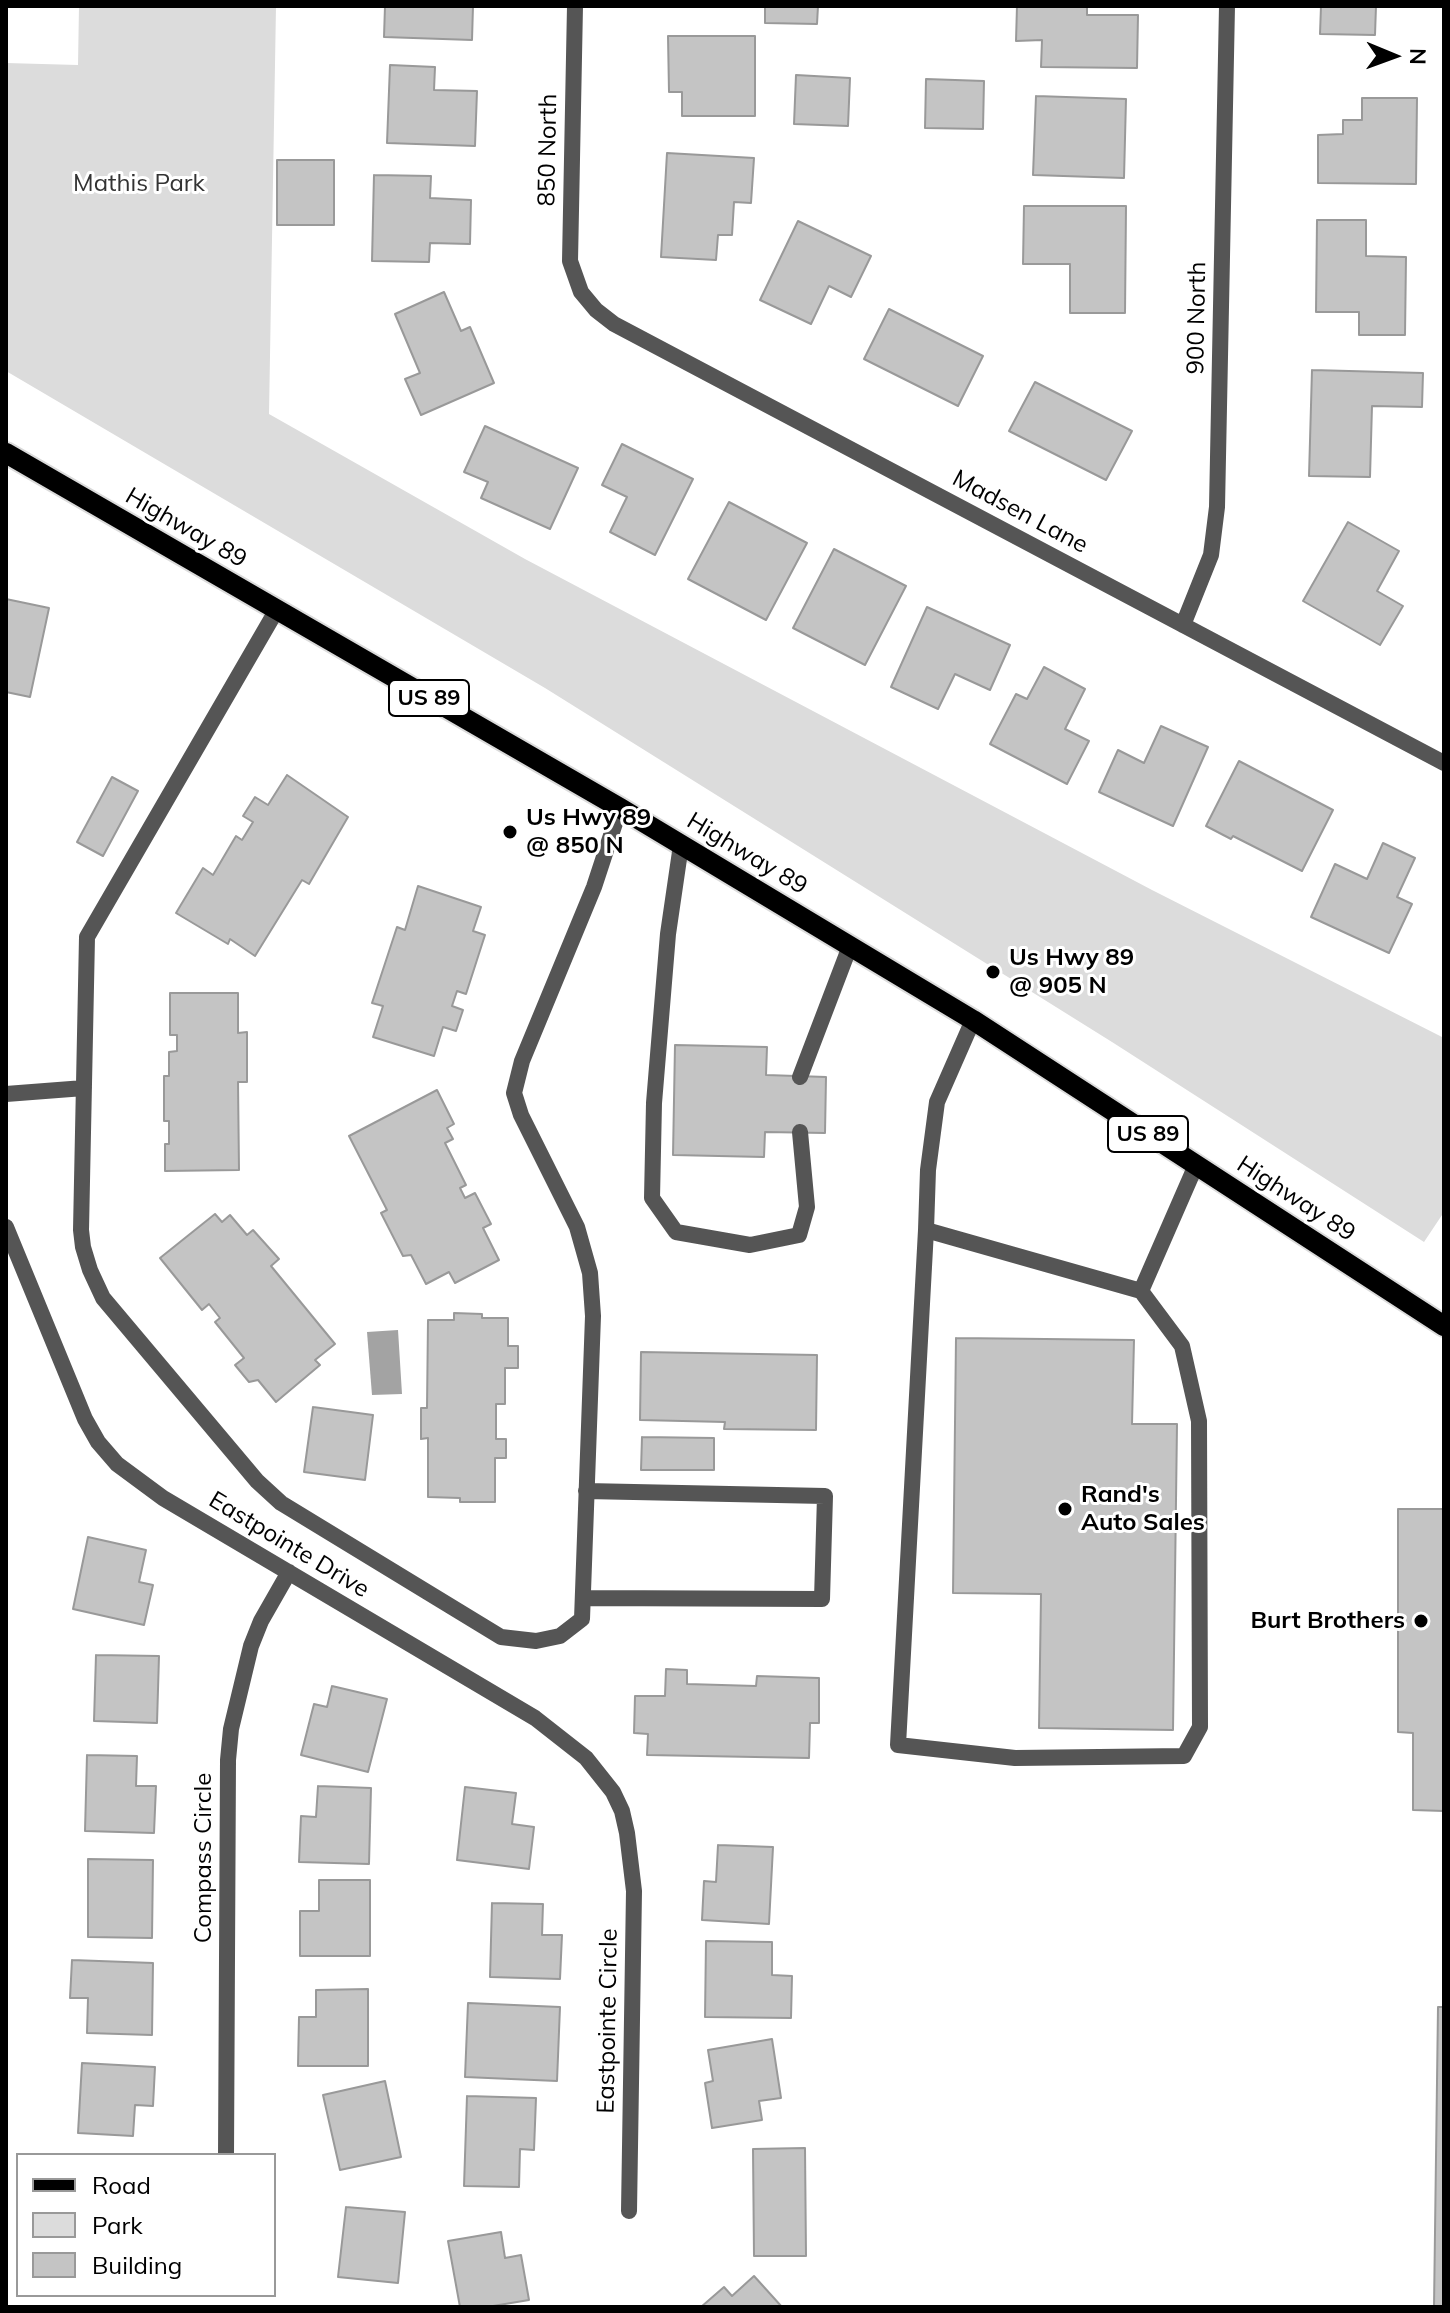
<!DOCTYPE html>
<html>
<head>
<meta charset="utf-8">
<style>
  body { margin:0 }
  #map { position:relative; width:1450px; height:2313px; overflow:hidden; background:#fff; font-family:Mulish,sans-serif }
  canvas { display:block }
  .frame { position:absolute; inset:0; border:8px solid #000; pointer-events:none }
  .legend { position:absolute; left:16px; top:2153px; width:260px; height:144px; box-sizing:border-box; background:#fff; border:2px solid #999; margin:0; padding:10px 14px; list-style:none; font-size:24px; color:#000 }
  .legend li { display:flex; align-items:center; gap:16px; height:40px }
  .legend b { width:40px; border:2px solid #999 }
  .north { position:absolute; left:1354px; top:16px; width:80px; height:80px; -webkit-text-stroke:6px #fff; paint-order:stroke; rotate:91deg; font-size:22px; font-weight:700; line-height:32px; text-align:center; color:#000 }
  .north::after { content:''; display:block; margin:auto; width:28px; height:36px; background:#000; clip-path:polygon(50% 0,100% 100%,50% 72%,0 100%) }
</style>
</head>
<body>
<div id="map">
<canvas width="1450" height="2313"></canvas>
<div class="frame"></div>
<ul class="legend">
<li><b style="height:10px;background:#000"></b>Road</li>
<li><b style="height:22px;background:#dcdcdc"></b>Park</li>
<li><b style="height:22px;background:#c4c4c4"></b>Building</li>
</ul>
<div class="north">N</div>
</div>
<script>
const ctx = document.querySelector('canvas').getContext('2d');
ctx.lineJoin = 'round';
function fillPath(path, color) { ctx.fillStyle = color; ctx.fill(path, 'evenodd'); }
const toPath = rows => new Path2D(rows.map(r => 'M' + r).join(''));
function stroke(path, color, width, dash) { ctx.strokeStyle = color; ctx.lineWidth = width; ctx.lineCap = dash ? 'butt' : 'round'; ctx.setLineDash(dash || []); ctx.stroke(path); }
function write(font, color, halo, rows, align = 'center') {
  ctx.font = font + ' Mulish,sans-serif'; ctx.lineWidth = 6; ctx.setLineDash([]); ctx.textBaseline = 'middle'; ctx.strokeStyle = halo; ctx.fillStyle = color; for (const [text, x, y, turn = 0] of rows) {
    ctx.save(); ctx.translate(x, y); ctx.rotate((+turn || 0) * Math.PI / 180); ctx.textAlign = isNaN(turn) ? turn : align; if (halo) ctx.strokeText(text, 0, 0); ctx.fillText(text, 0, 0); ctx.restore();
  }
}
fillPath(toPath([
  [79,6,276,6,269,414,525,559,1152,890,1444,1038,1444,1212,1424,1242,1112,1042,545,688,6,371,6,63,78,65]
]), '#dcdcdc');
fillPath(toPath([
  [398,1330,402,1394,372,1395,367,1332]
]), '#a3a3a3');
const building = toPath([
  [385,6,473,6,472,40,384,37,385,6],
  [765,6,818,6,817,24,765,23,765,6],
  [1017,6,1087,6,1087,15,1138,15,1137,68,1041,67,1042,40,1016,41,1017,6],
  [1321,6,1376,6,1375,35,1320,34,1321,6],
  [668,36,755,36,755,116,682,116,682,92,669,92,668,36],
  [390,65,435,67,434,90,477,91,475,146,387,143,390,65],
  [796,75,850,78,848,126,794,124,796,75],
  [926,79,984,81,983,129,925,128,926,79],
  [1036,96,1126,99,1124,178,1033,175,1036,96],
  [1362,98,1417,98,1416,184,1318,183,1318,135,1343,134,1343,120,1362,120,1362,98],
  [667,153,754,158,751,203,734,202,732,235,718,235,716,260,661,257,667,153],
  [277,160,334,160,334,225,277,225,277,160],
  [374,175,431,176,430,198,471,200,470,244,430,243,429,262,372,261,374,175],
  [1024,206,1126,206,1125,313,1070,313,1070,264,1023,264,1024,206],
  [1317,220,1366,220,1366,256,1406,257,1405,335,1359,335,1359,312,1316,312,1317,220],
  [798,221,871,256,851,297,829,286,811,324,760,300,798,221],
  [444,292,461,331,470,327,494,383,421,415,405,379,420,373,395,314,444,292],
  [889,309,983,356,958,406,864,359,889,309],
  [1312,370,1423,373,1422,407,1372,406,1370,477,1309,476,1312,370],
  [1035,382,1132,431,1106,480,1009,431,1035,382],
  [485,426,578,468,550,529,481,498,488,482,464,472,485,426],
  [622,444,693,479,655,555,610,532,627,497,602,485,622,444],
  [729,502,807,543,766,620,688,579,729,502],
  [1348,522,1399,551,1377,591,1403,606,1380,645,1303,601,1348,522],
  [834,549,906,586,865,665,793,628,834,549],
  [6,599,49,608,30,697,6,692,6,599],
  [927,607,1010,645,990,690,955,674,938,709,891,687,927,607],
  [1044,667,1085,689,1065,729,1089,741,1067,784,990,744,1016,694,1027,699,1044,667],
  [1161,726,1208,747,1173,826,1099,792,1118,750,1144,763,1161,726],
  [1239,761,1333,810,1302,871,1233,836,1231,839,1206,826,1239,761],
  [287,775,348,817,309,884,302,880,255,956,230,939,228,944,176,913,203,868,213,875,236,836,242,840,253,822,243,816,255,797,268,805,287,775],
  [112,777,138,791,103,856,77,842,112,777],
  [1383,843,1415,858,1397,897,1412,904,1389,953,1311,917,1335,864,1367,879,1383,843],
  [418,886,481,907,473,931,485,935,466,994,457,991,452,1006,463,1010,456,1031,443,1027,434,1056,373,1037,383,1006,372,1003,397,927,405,930,418,886],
  [170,993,238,993,238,1033,247,1032,247,1082,238,1082,239,1170,165,1171,165,1144,169,1144,169,1121,164,1121,164,1076,169,1076,169,1052,177,1051,177,1035,170,1035,170,993],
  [675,1045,767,1047,766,1075,826,1077,825,1133,765,1132,764,1157,673,1155,675,1045],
  [437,1090,454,1124,447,1128,453,1139,445,1143,466,1185,460,1188,465,1198,475,1193,491,1224,483,1228,499,1260,455,1283,449,1272,426,1284,411,1255,403,1256,381,1213,387,1210,349,1136,437,1090],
  [215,1214,222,1222,230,1215,247,1235,253,1230,279,1259,271,1266,335,1344,315,1360,320,1365,276,1402,258,1380,249,1382,235,1365,244,1358,215,1322,220,1318,209,1304,202,1310,160,1258,215,1214],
  [454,1313,482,1314,482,1318,508,1318,508,1346,518,1346,518,1368,505,1368,505,1404,496,1404,496,1439,506,1439,506,1458,495,1458,495,1502,460,1502,460,1498,428,1497,428,1438,421,1439,421,1408,427,1408,428,1320,454,1320,454,1313],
  [956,1338,1134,1340,1132,1424,1177,1424,1173,1730,1039,1728,1041,1594,953,1593,956,1338],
  [641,1352,817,1355,816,1430,724,1429,725,1422,640,1420,641,1352],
  [313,1407,373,1415,365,1480,304,1472,313,1407],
  [642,1437,714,1438,714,1470,641,1470,642,1437],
  [1398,1509,1444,1509,1444,1811,1413,1810,1413,1733,1398,1732,1398,1509],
  [88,1537,146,1550,139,1582,153,1585,144,1625,73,1609,88,1537],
  [96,1655,159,1656,157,1723,94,1721,96,1655],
  [666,1669,687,1670,687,1684,756,1686,757,1676,819,1678,819,1723,810,1723,809,1758,647,1755,648,1734,634,1733,635,1696,665,1696,666,1669],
  [332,1686,387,1699,368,1772,301,1755,314,1704,327,1707,332,1686],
  [87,1755,137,1756,136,1786,156,1786,154,1833,85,1831,87,1755],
  [318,1786,371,1788,369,1864,299,1862,301,1816,316,1817,318,1786],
  [465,1787,516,1793,512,1824,534,1827,529,1869,457,1860,465,1787],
  [718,1845,773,1847,769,1924,702,1920,704,1881,716,1882,718,1845],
  [88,1859,153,1860,152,1938,88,1937,88,1859],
  [319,1880,370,1880,370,1956,300,1956,300,1911,319,1911,319,1880],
  [492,1903,543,1904,542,1935,562,1935,560,1979,490,1977,492,1903],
  [706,1941,772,1942,772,1975,792,1976,791,2018,705,2017,706,1941],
  [72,1960,153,1963,152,2035,87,2033,88,1998,70,1998,72,1960],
  [368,1989,368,2066,298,2066,299,2017,316,2017,316,1990,368,1989],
  [468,2003,560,2007,557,2081,465,2077,468,2003],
  [1438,2007,1444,2007,1444,2307,1434,2307,1438,2007],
  [772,2039,781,2098,759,2101,762,2120,712,2128,705,2083,713,2081,708,2050,772,2039],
  [82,2063,155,2067,153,2106,135,2105,133,2136,78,2133,82,2063],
  [385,2081,401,2157,340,2170,323,2095,385,2081],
  [467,2096,536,2098,534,2150,520,2149,519,2187,464,2186,467,2096],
  [805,2148,806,2256,754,2256,753,2149,805,2148],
  [346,2207,405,2212,398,2283,338,2277,346,2207],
  [501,2232,505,2258,521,2255,529,2300,487,2307,460,2307,448,2241,501,2232],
  [754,2276,782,2307,701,2307,724,2287,732,2296,754,2276]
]);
fillPath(building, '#c4c4c4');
stroke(building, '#999', 2);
const primary = toPath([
  [6,453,620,808,973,1020,1444,1326]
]);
stroke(primary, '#dbdbdb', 24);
stroke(toPath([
  [276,611,87,937,81,1230,83,1247,90,1270,103,1298,257,1481,281,1503,501,1637,536,1641,560,1636,582,1619,593,1316,590,1273,577,1227,521,1115,514,1093,522,1061,594,887,620,808],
  [681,845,668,934,654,1103,652,1198,676,1232,750,1245,799,1235,807,1207,800,1132],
  [800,1077,850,946],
  [6,1094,84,1088],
  [926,1230,898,1745,1015,1758,1184,1756,1200,1727,1199,1421,1182,1346,1141,1291,926,1230,928,1170,937,1102,973,1020],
  [1141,1291,1196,1165],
  [583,1598,822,1599,825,1496,586,1491]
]), '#555', 16);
stroke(toPath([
  [575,6,570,261,581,292,596,310,614,324,1444,763],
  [1183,625,1211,555,1217,507,1227,6],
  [6,1227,85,1419,98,1442,117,1464,163,1498,535,1718,586,1758,613,1792,622,1811,627,1833,634,1891,629,2211],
  [226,2155,228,1760,231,1729,251,1646,261,1621,289,1572]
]), '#555', 16);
stroke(primary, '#000', 20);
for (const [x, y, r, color] of [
  [510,832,8,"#000"],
  [993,972,8,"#000"],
  [1065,1509,8,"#000"],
  [1421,1621,8,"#000"]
]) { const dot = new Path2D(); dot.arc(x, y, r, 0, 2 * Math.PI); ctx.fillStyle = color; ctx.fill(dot); stroke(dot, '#fff', 3); }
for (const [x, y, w] of [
  [429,698,80],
  [1148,1134,80]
]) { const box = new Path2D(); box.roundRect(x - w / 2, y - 18, w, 36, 6); ctx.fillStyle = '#fff'; ctx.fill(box); stroke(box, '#000', 2); }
write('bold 22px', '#000', null, [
  ["US 89",429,698],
  ["US 89",1148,1134]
]);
write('24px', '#000', '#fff', [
  ["850 North",548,150,-89],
  ["900 North",1197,318,-89],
  ["Madsen Lane",1020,512,28],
  ["Highway 89",186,528,30],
  ["Highway 89",747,854,31],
  ["Highway 89",1296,1199,33],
  ["Eastpointe Drive",289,1545,31],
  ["Compass Circle",204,1858,-90],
  ["Eastpointe Circle",608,2021,-89]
]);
write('24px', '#333', '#fff', [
  ["Mathis Park",139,184]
]);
write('bold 24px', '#000', '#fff', [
  ["Us Hwy 89",526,818],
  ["@ 850 N",526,846],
  ["Us Hwy 89",1009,958],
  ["@ 905 N",1009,986],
  ["Rand's",1081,1495],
  ["Auto Sales",1081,1523],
  ["Burt Brothers",1405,1621,"right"]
], 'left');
</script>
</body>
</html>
